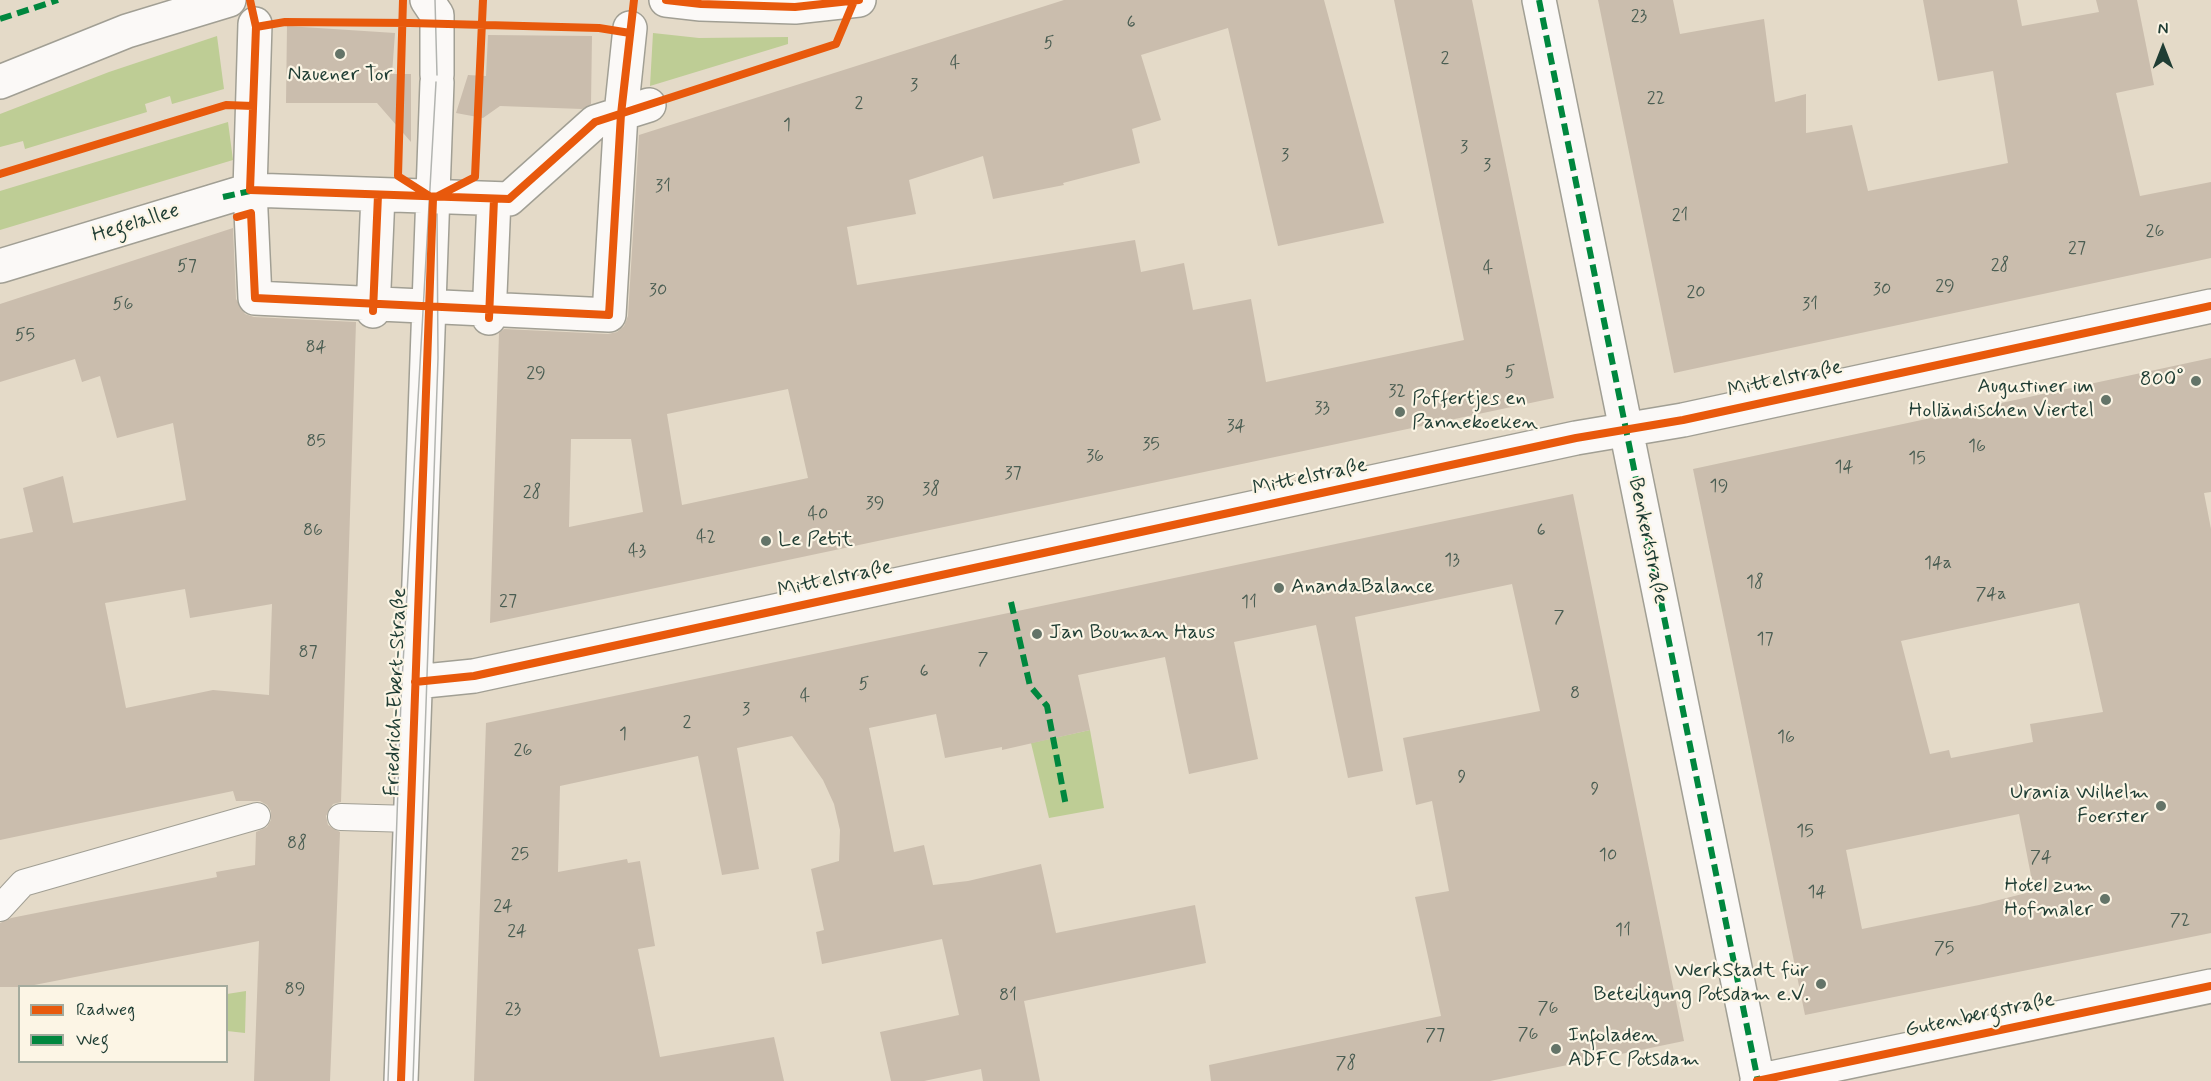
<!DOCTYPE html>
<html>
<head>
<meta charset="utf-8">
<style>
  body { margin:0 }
  #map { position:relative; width:2211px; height:1081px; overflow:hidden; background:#e4dac8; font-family:Mynerve,sans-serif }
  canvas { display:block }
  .legend { position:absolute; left:18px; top:985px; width:210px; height:78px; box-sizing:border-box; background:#fcf5e5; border:2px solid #a4ab9e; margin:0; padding:8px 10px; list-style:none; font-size:18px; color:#1f3d34 }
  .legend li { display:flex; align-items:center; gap:12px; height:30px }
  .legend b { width:30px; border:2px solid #a4ab9e }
  .north { position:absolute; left:2133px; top:18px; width:60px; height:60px; -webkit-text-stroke:4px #fcf5e5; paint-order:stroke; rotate:0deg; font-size:16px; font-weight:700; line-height:24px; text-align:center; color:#1f3d34 }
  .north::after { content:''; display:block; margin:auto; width:21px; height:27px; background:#1f3d34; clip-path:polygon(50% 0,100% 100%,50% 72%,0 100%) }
</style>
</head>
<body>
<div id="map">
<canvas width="2211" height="1081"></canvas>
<ul class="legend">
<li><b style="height:8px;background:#e8590c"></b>Radweg</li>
<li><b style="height:8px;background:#00873e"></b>Weg</li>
</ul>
<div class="north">N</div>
</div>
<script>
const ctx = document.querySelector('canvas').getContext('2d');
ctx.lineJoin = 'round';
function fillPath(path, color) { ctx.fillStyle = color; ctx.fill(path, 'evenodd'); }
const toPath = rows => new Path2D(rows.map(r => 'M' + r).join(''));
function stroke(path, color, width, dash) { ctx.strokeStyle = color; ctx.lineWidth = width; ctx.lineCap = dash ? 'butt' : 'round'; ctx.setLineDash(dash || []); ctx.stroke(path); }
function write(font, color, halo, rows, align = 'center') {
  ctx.font = font + ' Mynerve,sans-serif'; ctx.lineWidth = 4.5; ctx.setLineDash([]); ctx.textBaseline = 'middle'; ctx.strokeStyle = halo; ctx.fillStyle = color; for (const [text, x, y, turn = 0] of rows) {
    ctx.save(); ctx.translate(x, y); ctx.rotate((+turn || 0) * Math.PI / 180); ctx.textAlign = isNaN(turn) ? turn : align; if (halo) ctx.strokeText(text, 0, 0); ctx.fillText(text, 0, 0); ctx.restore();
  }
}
fillPath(toPath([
  [653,33,699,38,788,37,788,44,650,86],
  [217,36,224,89,172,104,170,96,145,104,147,112,25,149,23,141,0,147,0,114,109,72],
  [228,122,233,160,0,230,0,191],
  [1090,730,1104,808,1049,818,1031,743],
  [246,991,245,1033,227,1031,227,994]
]), '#becd95');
fillPath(toPath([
  [1064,0,1324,0,1384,223,1278,246,1228,28,1141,55,1161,120,1132,129,1140,163,1063,183,1064,185,993,199,983,156,909,180,916,214,847,227,857,285,1135,240,1141,272,1184,263,1193,310,1251,299,1266,382,1464,340,1394,0,1472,0,1554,398,490,623,499,333,504,329,608,334,617,332,624,326,628,316,639,135],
  [788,389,808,478,682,505,667,414],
  [571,439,631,439,643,512,569,527],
  [1598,0,1673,0,1680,34,1764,19,1775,102,1806,94,1806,133,1852,125,1868,191,2008,163,1993,71,1938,81,1923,0,2017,0,2022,26,2099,12,2096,0,2137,0,2154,85,2116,93,2140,196,2211,182,2211,258,1674,373],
  [287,26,395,33,392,74,411,74,411,142,377,103,286,103],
  [488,35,592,36,591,104,582,109,500,106,483,118,456,113,468,75,486,76],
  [233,228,236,299,245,314,254,317,356,322,341,802,333,804,326,816,328,825,340,832,330,1081,254,1081,259,941,24,987,0,987,0,923,11,918,217,877,216,872,255,865,256,832,267,827,271,820,271,811,267,805,260,801,236,801,233,791,0,840,0,539,33,532,23,488,63,476,73,523,186,500,173,423,117,438,100,376,82,382,75,359,0,382,0,304],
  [185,589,190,618,272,604,269,695,213,690,126,708,105,603],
  [2211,358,2211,492,2204,493,2211,529,2211,933,1805,1015,1693,469],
  [2079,603,2103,712,2030,724,2033,742,1951,758,1949,750,1930,754,1901,641],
  [2019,814,2034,891,1979,905,1862,929,1846,850],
  [1573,494,1684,1041,1490,1081,1211,1081,1209,1065,1441,1016,1415,897,1449,891,1432,801,1416,805,1403,738,1540,711,1512,584,1355,617,1383,771,1348,778,1316,625,1234,642,1258,759,1189,774,1165,657,1078,675,1090,730,1002,750,1002,747,945,758,936,714,869,728,894,852,924,845,933,885,968,881,1041,864,1056,933,1195,905,1206,963,1024,1001,1040,1081,983,1081,981,1069,924,1081,891,1081,880,1032,959,1015,942,939,822,964,816,932,824,930,811,869,839,861,840,830,834,804,823,780,792,736,737,748,759,869,722,875,698,756,560,786,558,872,627,859,628,863,640,861,655,946,638,949,660,1057,774,1037,784,1081,474,1081,486,723]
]), '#cabdad');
const lane = toPath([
  [341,817,411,819],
  [0,908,23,883,257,816]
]);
const street = toPath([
  [427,0,437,15,437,75],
  [1539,0,1758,1081],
  [255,24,250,190,255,298,609,315,621,114,630,28],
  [0,266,250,190,509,199,595,122,649,105],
  [373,311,378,195],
  [489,318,494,199],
  [415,682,474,676,1576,438,1683,420,2211,306],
  [401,1081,437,82],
  [1757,1081,2211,986]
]);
const secondary = toPath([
  [666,0,701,4,795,7,859,0],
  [0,82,127,31,229,0]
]);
stroke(lane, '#a19f94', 28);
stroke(street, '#a19f94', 36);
stroke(secondary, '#a19f94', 36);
stroke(lane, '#fbf9f7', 26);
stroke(street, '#fbf9f7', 33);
stroke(secondary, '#fbf9f7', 33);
stroke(toPath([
  [435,0,437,75],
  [388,1081,401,699,436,82],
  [413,1081,438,358,437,214]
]), '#b2b4b0', 1.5);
stroke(toPath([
  [1539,0,1758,1081],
  [0,19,58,0],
  [223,197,255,190],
  [1011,602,1030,686,1047,706,1066,806]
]), '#00873e', 6, [12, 6]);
stroke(toPath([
  [250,0,256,27,250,190,509,199,595,122,836,44,854,1],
  [403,0,398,176,431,197],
  [666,0,701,4,795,7,859,0],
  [256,27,285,22,410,23,599,28,630,33],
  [0,174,226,105,253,106],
  [436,197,475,177,483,0],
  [237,217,251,213,255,298,609,315,621,114,634,0],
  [373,311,378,195],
  [489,318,494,199],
  [415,682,474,676,1576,438,1683,420,2211,306],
  [401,1081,433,199],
  [1757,1081,2211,986]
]), '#e8590c', 8);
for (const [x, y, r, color] of [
  [340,54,6,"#647468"],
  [2196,381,6,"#647468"],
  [2106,400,6,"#647468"],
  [1400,412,6,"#647468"],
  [766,541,6,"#647468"],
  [1279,588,6,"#647468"],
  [1037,634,6,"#647468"],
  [2161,806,6,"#647468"],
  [2105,899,6,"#647468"],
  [1821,984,6,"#647468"],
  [1556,1049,6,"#647468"]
]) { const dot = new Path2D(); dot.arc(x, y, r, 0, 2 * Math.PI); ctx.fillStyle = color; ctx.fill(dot); stroke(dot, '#fcf5e5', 2); }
write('18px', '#4a5d52', null, [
  ["23",1639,17],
  ["6",1131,23],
  ["5",1049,44],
  ["2",1445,59],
  ["4",955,64],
  ["3",914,86],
  ["22",1656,99],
  ["2",859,104],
  ["1",787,126],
  ["3",1464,148],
  ["3",1285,156],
  ["3",1487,166],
  ["31",663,187],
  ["21",1680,216],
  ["26",2155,232],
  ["27",2077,249],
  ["28",2000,266],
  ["57",187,267],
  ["4",1488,269],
  ["29",1945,287],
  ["30",1882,290],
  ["30",658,291],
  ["20",1696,293],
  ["56",123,305],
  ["31",1810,305],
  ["55",25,336],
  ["84",316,348],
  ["5",1510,373],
  ["29",536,374],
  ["32",1397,392],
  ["33",1322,409],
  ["34",1236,427],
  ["85",316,442],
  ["35",1151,445],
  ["16",1977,447],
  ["36",1095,457],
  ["15",1917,459],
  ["14",1844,468],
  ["37",1013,474],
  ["19",1719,487],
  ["38",931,490],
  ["28",532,493],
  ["39",875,504],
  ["40",818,515],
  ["86",313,531],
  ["6",1541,531],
  ["42",706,538],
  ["43",637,552],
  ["13",1452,561],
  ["14a",1938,564],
  ["18",1755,583],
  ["74a",1991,595],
  ["27",508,602],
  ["11",1249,603],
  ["7",1559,618],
  ["17",1765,640],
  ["87",308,653],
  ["7",983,660],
  ["6",924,672],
  ["5",864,685],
  ["8",1575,694],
  ["4",805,697],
  ["3",746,710],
  ["2",687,723],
  ["1",623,735],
  ["16",1786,738],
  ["26",523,751],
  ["9",1462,778],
  ["9",1595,790],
  ["15",1805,832],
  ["88",297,844],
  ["25",520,855],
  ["10",1608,856],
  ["74",2041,858],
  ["14",1817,893],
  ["24",503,907],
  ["72",2180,921],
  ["11",1623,931],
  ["24",517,932],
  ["75",1944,949],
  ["89",295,990],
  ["81",1008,996],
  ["76",1548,1009],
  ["23",513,1010],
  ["76",1528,1035],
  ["77",1435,1036],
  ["78",1346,1064]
]);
write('21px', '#1f3d34', '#fcf5e5', [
  ["Nauener Tor",340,76,"center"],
  ["800°",2184,381],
  ["Augustiner im",2094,388],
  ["Holländischen Viertel",2094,412],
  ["Poffertjes en",1412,400,"left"],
  ["Pannekoeken",1412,424,"left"],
  ["Le Petit",778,541,"left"],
  ["AnandaBalance",1291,588,"left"],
  ["Jan Bouman Haus",1049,634,"left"],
  ["Urania Wilhelm",2149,794],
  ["Foerster",2149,818],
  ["Hotel zum",2093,887],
  ["Hofmaler",2093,911],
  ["WerkStadt für",1809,972],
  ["Beteiligung Potsdam e.V.",1809,996],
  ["Infoladen",1568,1037,"left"],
  ["ADFC Potsdam",1568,1061,"left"]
], 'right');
write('21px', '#1f3d34', '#fcf5e5', [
  ["Hegelallee",136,224,-17],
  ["Mittelstraße",1785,380,-12],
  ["Mittelstraße",1310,478,-12],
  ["Benkertstraße",1647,541,78],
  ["Mittelstraße",835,580,-12],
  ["Friedrich-Ebert-Straße",397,692,-88],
  ["Gutenbergstraße",1980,1016,-12]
]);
</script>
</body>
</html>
